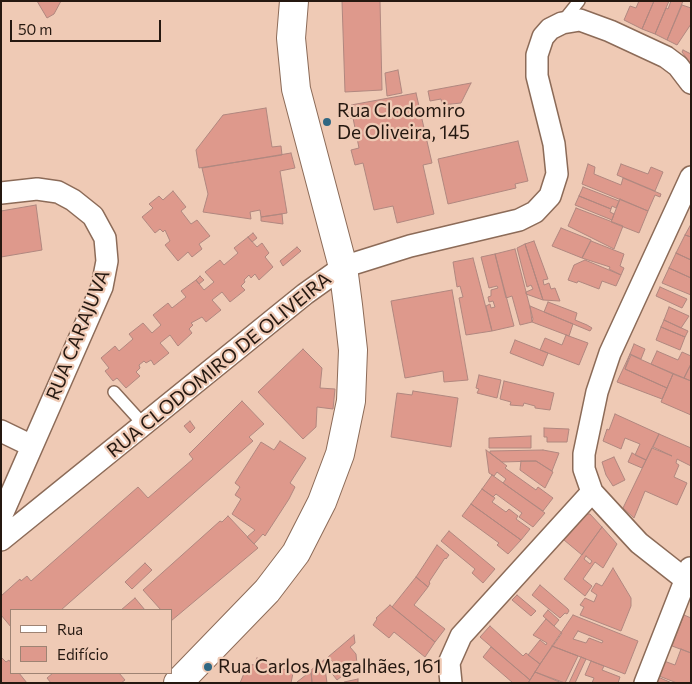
<!DOCTYPE html>
<html>
<head>
<meta charset="utf-8">
<style>
  body { margin:0 }
  #map { position:relative; width:692px; height:684px; overflow:hidden; background:#efcab5; font-family:Commissioner,sans-serif }
  canvas { display:block }
  .frame { position:absolute; inset:0; border:2px solid #251810; pointer-events:none }
  .legend { position:absolute; left:10px; top:609px; width:162px; height:65px; box-sizing:border-box; background:#efcab5; border:1px solid #9e8373; margin:0; padding:6px 9px; list-style:none; font-size:15px; color:#251810 }
  .legend li { display:flex; align-items:center; gap:10px; height:25px }
  .legend b { width:25px; border:1px solid #9e8373 }
  .scale { position:absolute; left:10px; top:20px; width:151px; height:22px; box-sizing:border-box; border:2px solid #251810; border-top:0; padding-left:6px; font-size:15px; line-height:18px; white-space:nowrap; color:#251810; -webkit-text-stroke:4px #efcab5; paint-order:stroke }
</style>
</head>
<body>
<div id="map">
<canvas width="692" height="684"></canvas>
<div class="frame"></div>
<ul class="legend">
<li><b style="height:6px;background:#fff"></b>Rua</li>
<li><b style="height:14px;background:#de998c"></b>Edifício</li>
</ul>
<div class="scale">50 m</div>
</div>
<script>
const ctx = document.querySelector('canvas').getContext('2d');
ctx.lineJoin = 'round';
function fillPath(path, color) { ctx.fillStyle = color; ctx.fill(path, 'evenodd'); }
const toPath = rows => new Path2D(rows.map(r => 'M' + r).join(''));
function stroke(path, color, width, dash) { ctx.strokeStyle = color; ctx.lineWidth = width; ctx.lineCap = dash ? 'butt' : 'round'; ctx.setLineDash(dash || []); ctx.stroke(path); }
function write(font, color, halo, rows, align = 'center') {
  ctx.font = font + ' Commissioner,sans-serif'; ctx.lineWidth = 4.5; ctx.setLineDash([]); ctx.textBaseline = 'middle'; ctx.strokeStyle = halo; ctx.fillStyle = color; for (const [text, x, y, turn = 0] of rows) {
    ctx.save(); ctx.translate(x, y); ctx.rotate((+turn || 0) * Math.PI / 180); ctx.textAlign = isNaN(turn) ? turn : align; if (halo) ctx.strokeText(text, 0, 0); ctx.fillText(text, 0, 0); ctx.restore();
  }
}
const building = toPath([
  [37,1,61,1,54,14,47,18,37,1],
  [342,1,380,1,382,90,345,92,342,1],
  [639,1,654,1,642,29,624,20,630,6,636,8,639,1],
  [654,1,669,1,655,34,642,29,654,1],
  [671,1,683,1,667,40,655,34,666,8,668,9,671,1],
  [682,5,691,8,691,24,677,45,667,40,682,5],
  [683,50,691,54,691,64,682,52,683,50],
  [398,70,402,93,387,96,385,73,398,70],
  [471,83,461,103,442,105,441,99,430,101,428,91,471,83],
  [416,93,432,163,423,165,434,214,397,223,393,206,374,210,363,163,355,165,351,150,359,148,353,118,347,119,346,113,352,112,351,105,416,93],
  [266,108,272,147,281,146,282,155,199,168,196,150,223,115,266,108],
  [518,141,528,181,515,184,516,188,448,204,438,159,518,141],
  [291,153,295,168,280,171,287,213,261,217,260,210,250,212,251,219,203,212,208,194,202,168,291,153],
  [588,164,595,167,594,174,621,185,623,178,661,194,660,197,655,195,648,211,582,184,588,164],
  [621,164,648,174,651,167,663,172,655,191,617,175,621,164],
  [583,187,619,201,616,208,612,206,611,209,579,196,583,187],
  [173,191,186,207,181,211,191,224,197,220,210,236,199,244,202,249,192,257,188,252,178,261,165,245,170,241,165,230,163,232,160,229,155,233,142,217,153,208,149,204,159,196,163,200,173,191],
  [579,196,611,209,610,212,614,214,612,220,575,205,579,196],
  [620,199,648,211,639,233,611,222,620,199],
  [36,205,42,250,1,257,1,211,36,205],
  [576,208,623,226,614,249,568,226,576,208],
  [282,214,283,224,261,221,261,217,282,214],
  [691,224,691,237,685,235,691,224],
  [561,228,591,240,582,258,552,246,561,228],
  [253,233,257,238,252,242,248,237,253,233],
  [685,235,691,237,691,260,676,253,685,235],
  [248,237,257,247,262,243,269,253,265,257,273,267,259,280,255,274,251,278,249,275,244,280,245,282,241,286,245,290,230,302,222,292,212,300,221,310,206,322,202,317,191,323,193,325,189,329,192,333,178,346,170,335,160,343,169,353,154,365,151,360,146,363,144,361,139,365,140,368,136,372,140,376,126,388,117,378,113,381,105,371,109,368,101,358,115,346,119,351,133,339,129,334,143,323,152,333,161,325,153,315,168,303,172,308,186,297,181,291,196,280,204,290,214,282,205,272,220,260,224,265,238,253,234,248,248,237],
  [534,241,548,279,543,280,544,285,549,283,551,289,555,288,560,301,543,300,525,244,534,241],
  [591,241,624,254,620,266,624,268,621,275,609,269,610,267,582,258,591,241],
  [525,244,543,300,526,294,526,292,533,289,531,285,527,287,517,248,525,244],
  [297,247,301,251,283,266,280,261,297,247],
  [515,249,533,319,532,322,520,325,512,296,506,298,495,254,515,249],
  [676,253,691,260,691,278,669,268,676,253],
  [495,254,514,326,492,331,486,306,490,304,491,308,495,307,493,301,489,302,488,297,491,296,491,290,498,288,497,286,489,288,481,257,495,254],
  [473,258,492,331,466,335,459,298,463,297,460,286,457,287,453,262,473,258],
  [585,260,621,275,616,286,602,281,599,289,578,281,577,283,568,280,574,265,585,260],
  [669,268,691,278,691,295,662,283,669,268],
  [200,276,204,280,199,284,196,280,200,276],
  [660,287,687,299,682,308,656,296,660,287],
  [452,290,468,380,444,382,443,371,405,378,391,301,452,290],
  [548,302,577,313,575,320,587,325,592,328,590,331,544,312,548,302],
  [530,306,573,324,569,336,532,322,530,306],
  [669,307,689,316,681,328,664,320,669,307],
  [664,320,688,331,685,337,661,327,664,320],
  [661,327,685,337,680,350,656,340,661,327],
  [566,335,588,343,579,365,540,350,545,338,562,345,566,335],
  [515,340,548,353,543,366,510,353,515,340],
  [634,344,645,349,641,359,630,354,634,344],
  [303,349,322,368,320,388,335,389,333,409,317,407,316,427,303,439,258,392,303,349],
  [657,351,678,360,682,352,691,356,691,364,684,378,651,364,657,351],
  [630,354,625,369,667,388,662,399,617,382,630,354],
  [631,355,673,374,667,388,625,369,631,355],
  [691,364,691,381,684,378,691,364],
  [673,374,691,381,691,415,661,402,673,374],
  [479,375,501,380,497,398,477,393,479,389,476,388,479,375],
  [504,381,554,393,550,410,535,408,535,406,524,403,523,406,510,405,511,402,500,399,504,381],
  [413,391,458,398,451,447,391,437,397,393,412,395,413,391],
  [242,401,264,424,249,437,253,441,61,610,11,610,11,627,1,615,1,596,20,579,21,581,27,576,31,581,138,487,148,498,193,459,189,454,242,401],
  [615,414,659,434,646,460,635,455,640,444,625,438,621,449,603,441,607,429,609,430,615,414],
  [190,421,195,428,190,433,184,426,190,421],
  [544,428,569,429,567,442,547,442,547,437,544,437,544,428],
  [659,434,691,448,691,466,677,459,676,463,679,465,674,477,687,483,677,505,645,491,634,518,623,508,652,448,672,456,653,447,659,434],
  [531,436,531,448,489,448,489,438,531,436],
  [280,441,306,458,290,483,295,487,289,499,265,536,263,534,254,544,247,537,255,530,232,514,241,499,235,495,240,487,235,483,261,442,274,450,280,441],
  [486,450,507,466,505,468,536,490,538,487,553,498,543,511,503,483,506,479,497,472,494,476,489,473,486,450],
  [543,450,559,453,552,471,536,461,502,462,490,453,490,451,543,450],
  [632,453,646,460,642,468,628,462,632,453],
  [614,457,625,480,613,486,606,475,602,462,614,457],
  [521,461,536,461,553,472,545,488,520,470,521,461],
  [492,475,545,513,533,527,519,517,522,513,496,494,493,497,482,489,492,475],
  [482,489,495,498,492,502,506,512,509,509,518,516,516,519,530,529,521,540,471,504,482,489],
  [471,504,521,540,508,554,497,545,499,543,462,516,471,504],
  [587,514,590,514,602,527,582,555,564,540,587,514],
  [228,516,258,548,171,621,171,610,161,610,143,590,220,521,222,522,228,516],
  [602,527,617,544,603,568,595,562,583,579,592,586,585,596,564,579,602,527],
  [586,556,592,561,590,564,584,559,586,556],
  [449,531,495,569,483,583,472,573,475,569,441,541,449,531],
  [437,545,449,555,446,559,445,558,429,582,430,583,428,587,416,577,437,545],
  [145,563,152,570,132,589,125,582,145,563],
  [613,568,631,598,631,606,621,631,580,615,584,607,580,605,585,598,594,602,597,595,591,591,596,583,602,586,613,568],
  [416,577,428,587,414,605,445,629,435,642,392,607,416,577],
  [540,585,568,609,569,611,567,614,565,613,560,618,532,595,540,585],
  [517,595,536,611,531,616,512,600,517,595],
  [135,598,145,610,121,610,135,598],
  [390,605,435,642,425,657,394,632,389,638,373,625,377,619,376,618,390,605],
  [548,610,559,620,554,626,543,616,548,610],
  [573,615,638,641,625,674,552,646,573,615],
  [578,631,603,641,602,643,589,638,586,643,573,639,578,631],
  [684,615,691,618,691,653,672,646,684,615],
  [546,619,562,633,540,664,528,655,540,640,546,645,547,643,533,635,546,619],
  [490,626,523,656,526,653,540,664,530,680,480,637,490,626],
  [354,635,355,643,350,647,356,654,357,664,337,680,330,671,337,666,328,657,354,635],
  [552,646,578,656,565,683,535,672,552,646],
  [491,647,530,680,528,683,513,683,483,657,491,647],
  [681,649,691,653,691,683,677,683,659,676,664,661,675,665,681,649],
  [1,657,6,662,9,660,11,663,11,673,19,673,27,683,1,683,1,657],
  [581,657,586,659,575,683,569,683,581,657],
  [257,658,293,673,291,683,240,683,248,664,254,665,257,658],
  [324,660,327,683,312,683,311,670,324,660],
  [591,661,604,666,602,670,620,677,618,683,592,683,594,678,585,675,591,661],
  [311,671,312,683,297,683,297,682,311,671],
  [535,672,562,683,528,683,535,672],
  [53,673,119,673,125,680,121,683,51,683,47,678,53,673],
  [658,677,672,683,656,683,658,677],
  [358,679,358,683,344,683,344,682,358,679]
]);
fillPath(building, '#de998c');
stroke(building, '#b0877f', 1);
const service = toPath([
  [563,21,579,1],
  [114,392,144,425]
]);
const minor = toPath([
  [1,193,37,189,58,192,73,200,93,216,105,238,107,261,102,287,1,517],
  [1,431,32,446],
  [1,540,305,294,343,267,410,246,519,220,535,212,550,196,557,174,554,144,537,76,537,55,543,37,550,29,562,23,580,20,610,31,666,57,678,66,691,83],
  [686,580,639,543,592,492,584,469,584,454,597,392,610,353,691,177],
  [451,683,449,663,461,636,592,492],
  [645,683,690,568]
]);
const tertiary = toPath([
  [178,683,267,591,296,553,322,502,340,454,351,401,353,350,348,305,343,267,296,89,291,38,294,1]
]);
stroke(service, '#8c6b58', 14);
stroke(minor, '#8c6b58', 24);
stroke(tertiary, '#8c6b58', 30);
stroke(service, '#fff', 11);
stroke(minor, '#fff', 21);
stroke(tertiary, '#fff', 28);
for (const [x, y, r, color] of [
  [327,122,5,"#306782"],
  [208,667,5,"#306782"]
]) { const dot = new Path2D(); dot.arc(x, y, r, 0, 2 * Math.PI); ctx.fillStyle = color; ctx.fill(dot); stroke(dot, '#efcab5', 2); }
write('19px', '#251810', '#efcab5', [
  ["Rua Clodomiro",337,111],
  ["De Oliveira, 145",337,133],
  ["Rua Carlos Magalhães, 161",218,667]
], 'left');
write('19px', '#251810', '#efcab5', [
  ["RUA CARAJUVA",78,335,-68],
  ["RUA CLODOMIRO DE OLIVEIRA",219,365,-39]
]);
</script>
</body>
</html>
